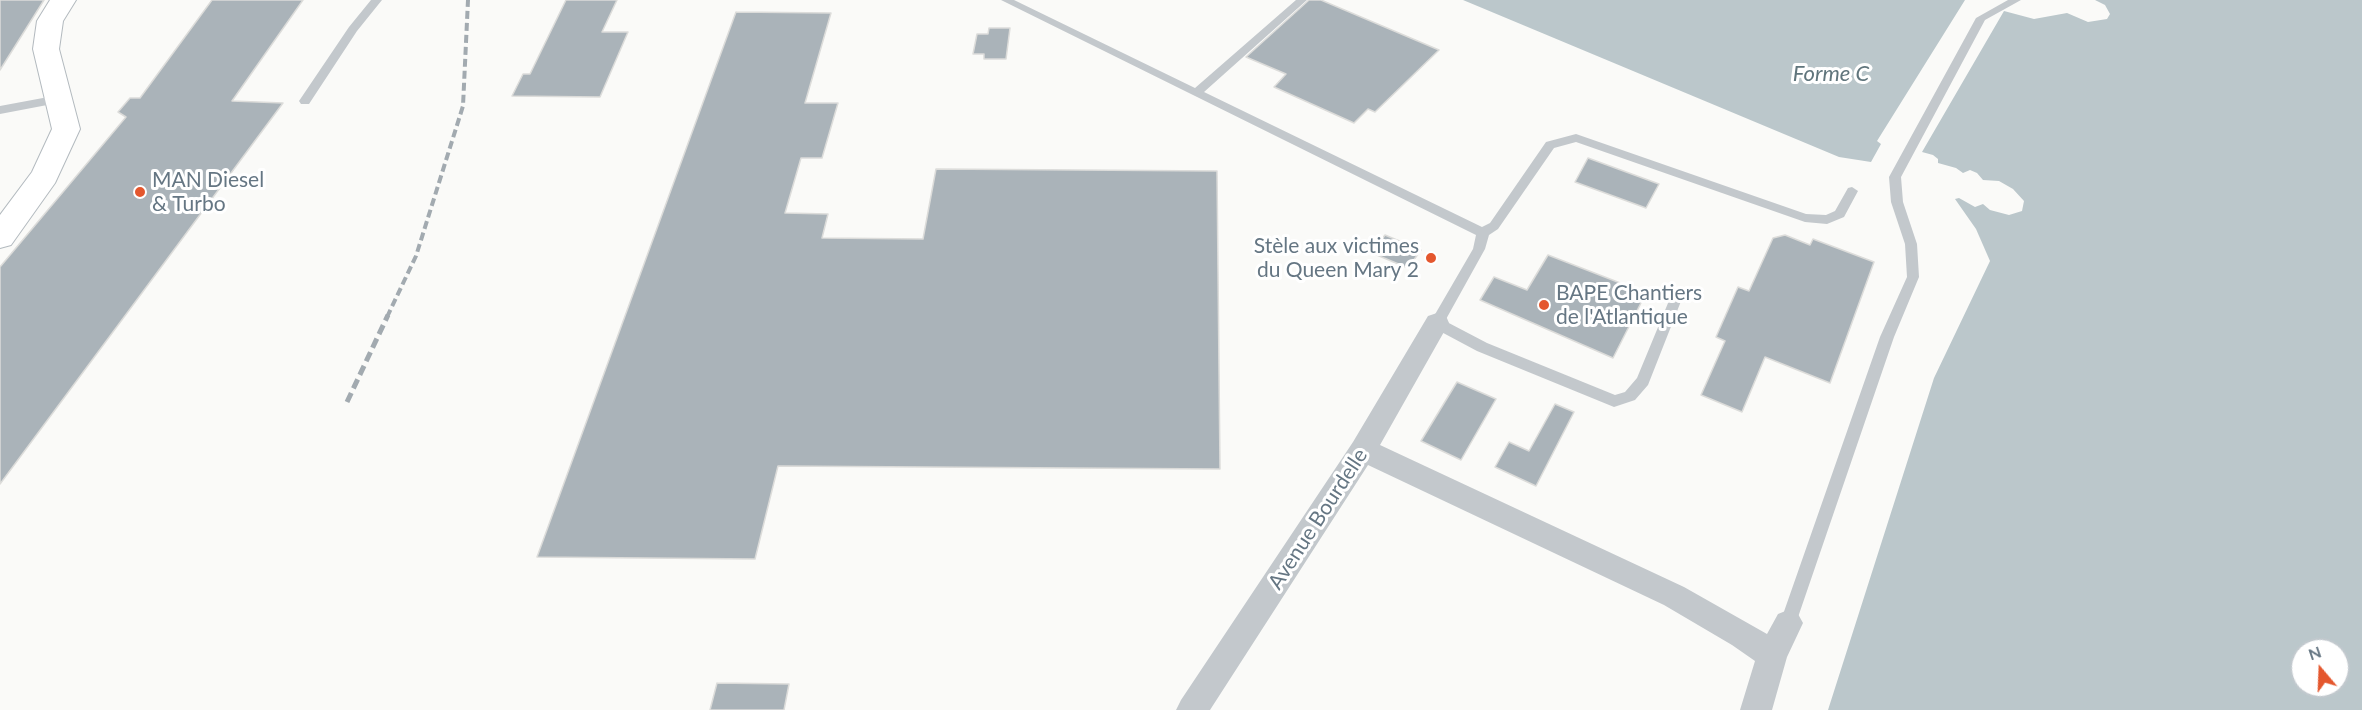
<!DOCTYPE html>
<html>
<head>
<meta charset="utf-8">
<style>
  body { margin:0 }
  #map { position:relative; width:2362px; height:710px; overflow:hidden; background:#fafaf8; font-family:Lato,sans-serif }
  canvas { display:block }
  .north { position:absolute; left:2290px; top:638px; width:60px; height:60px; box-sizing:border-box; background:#fff; border:2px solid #c1c8cd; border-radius:50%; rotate:341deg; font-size:16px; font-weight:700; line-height:24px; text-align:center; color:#657683 }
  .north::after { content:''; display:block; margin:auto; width:21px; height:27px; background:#e4572e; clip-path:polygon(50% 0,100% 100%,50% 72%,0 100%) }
</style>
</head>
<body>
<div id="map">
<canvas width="2362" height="710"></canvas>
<div class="north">N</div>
</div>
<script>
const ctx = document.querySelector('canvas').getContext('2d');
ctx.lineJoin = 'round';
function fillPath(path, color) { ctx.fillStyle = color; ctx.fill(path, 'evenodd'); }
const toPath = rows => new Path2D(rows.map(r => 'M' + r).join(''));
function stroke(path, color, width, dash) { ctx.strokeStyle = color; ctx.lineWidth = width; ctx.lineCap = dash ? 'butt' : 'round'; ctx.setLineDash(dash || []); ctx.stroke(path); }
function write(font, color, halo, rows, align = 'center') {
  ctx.font = font + ' Lato,sans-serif'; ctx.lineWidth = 6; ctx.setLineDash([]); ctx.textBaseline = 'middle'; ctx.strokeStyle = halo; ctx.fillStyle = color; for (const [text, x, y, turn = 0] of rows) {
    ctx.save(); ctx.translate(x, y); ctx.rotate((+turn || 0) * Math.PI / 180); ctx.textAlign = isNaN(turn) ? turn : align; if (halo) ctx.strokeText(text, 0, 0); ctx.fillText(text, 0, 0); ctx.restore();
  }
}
fillPath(toPath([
  [1463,0,1965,0,1877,141,1881,144,1871,162,1839,157],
  [2095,0,2362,0,2362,710,1828,710,1934,378,1990,261,1976,229,1955,199,1959,198,1975,207,1983,204,1990,210,2009,215,2022,211,2024,201,2013,189,1999,181,1983,180,1977,173,1970,170,1963,173,1956,168,1938,163,1938,159,1933,155,1922,152,2004,11,2034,19,2067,13,2088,22,2107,19,2110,14,2105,5],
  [2302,650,2338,650,2338,686,2302,686]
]), '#bbc7cb');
const building = toPath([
  [0,0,44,0,0,70,0,0],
  [212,0,303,0,232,101,283,103,0,484,0,267,126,117,118,112,130,98,140,98,212,0],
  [566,0,617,0,602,32,628,32,600,97,512,96,523,74,530,74,566,0],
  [1309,0,1321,0,1439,50,1375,112,1368,109,1354,123,1274,87,1286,74,1246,57,1309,0],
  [736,12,831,13,805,103,838,103,822,158,801,158,785,213,828,214,822,238,923,239,936,169,1217,171,1220,469,778,466,755,559,537,557,736,12],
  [989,28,1010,28,1006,59,984,59,984,54,973,54,977,34,988,34,989,28],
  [1588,158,1659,184,1646,208,1575,182,1588,158],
  [1385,235,1421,250,1408,268,1372,253,1385,235],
  [1785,235,1810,245,1813,239,1874,262,1830,383,1765,357,1742,412,1701,395,1725,341,1716,337,1738,287,1749,291,1773,238,1785,235],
  [1548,255,1646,293,1613,358,1480,300,1494,277,1527,290,1548,255],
  [1457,382,1496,399,1461,460,1421,441,1457,382],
  [1555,404,1574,412,1536,486,1495,467,1509,442,1529,451,1555,404],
  [717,683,789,684,784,710,710,710,717,683]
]);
fillPath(building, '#aab3b9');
stroke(building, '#dcdcda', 1.5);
const secondary = toPath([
  [50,0,76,0,63,21,59,49,80,129,55,183,11,245,0,248,0,215,32,172,52,129,33,49,37,21,50,0]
]);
stroke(secondary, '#b3babf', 2);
fillPath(toPath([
  [371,0,382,0,357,31,309,104,301,104,299,101,349,27,371,0],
  [1001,0,1014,0,1195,88,1296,0,1307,0,1204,92,1482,227,1490,223,1546,142,1576,134,1806,214,1826,215,1835,211,1848,188,1852,187,1858,191,1844,217,1827,224,1805,222,1576,142,1554,148,1498,229,1489,235,1485,249,1445,321,1487,343,1615,395,1625,392,1637,378,1673,291,1674,288,1684,288,1685,291,1648,385,1635,400,1614,407,1477,351,1432,327,1430,323,1473,249,1476,235,1001,0],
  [2008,0,2021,0,1985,20,1901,177,1903,202,1917,244,1919,277,1894,337,1796,623,1794,628,1788,630,1782,628,1780,623,1880,337,1907,277,1905,244,1891,202,1889,177,1976,18,2008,0],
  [59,95,63,96,63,102,0,114,0,106,59,95]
]), '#c3c8cc');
fillPath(toPath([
  [1437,313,1446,316,1449,323,1380,445,1684,587,1767,634,1778,614,1788,610,1798,614,1803,623,1787,657,1772,710,1740,710,1755,661,1732,645,1664,605,1368,465,1210,710,1176,710,1181,700,1353,442,1428,316,1437,313]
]), '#c3c8cc');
fillPath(secondary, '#fff');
stroke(toPath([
  [387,317,416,256,463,106,468,0]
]), '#a2aab0', 4, [8, 4]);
stroke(toPath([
  [347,402,388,315]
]), '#a2aab0', 5, [10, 5]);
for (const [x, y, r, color] of [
  [140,192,6,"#e4572e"],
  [1431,258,6,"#e4572e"],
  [1544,305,6,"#e4572e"]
]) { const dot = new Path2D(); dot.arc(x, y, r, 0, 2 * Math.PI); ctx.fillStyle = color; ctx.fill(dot); stroke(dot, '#fff', 2); }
write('21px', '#657683', '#fff', [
  ["MAN Diesel",152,180],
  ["& Turbo",152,204],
  ["Stèle aux victimes",1419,246,"right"],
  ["du Queen Mary 2",1419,270,"right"],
  ["BAPE Chantiers",1556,293],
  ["de l'Atlantique",1556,317]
], 'left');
write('21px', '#657683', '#fff', [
  ["Avenue Bourdelle",1318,519,-57]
]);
write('italic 22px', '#60757c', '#fff', [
  ["Forme C",1831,74]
]);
</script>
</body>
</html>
